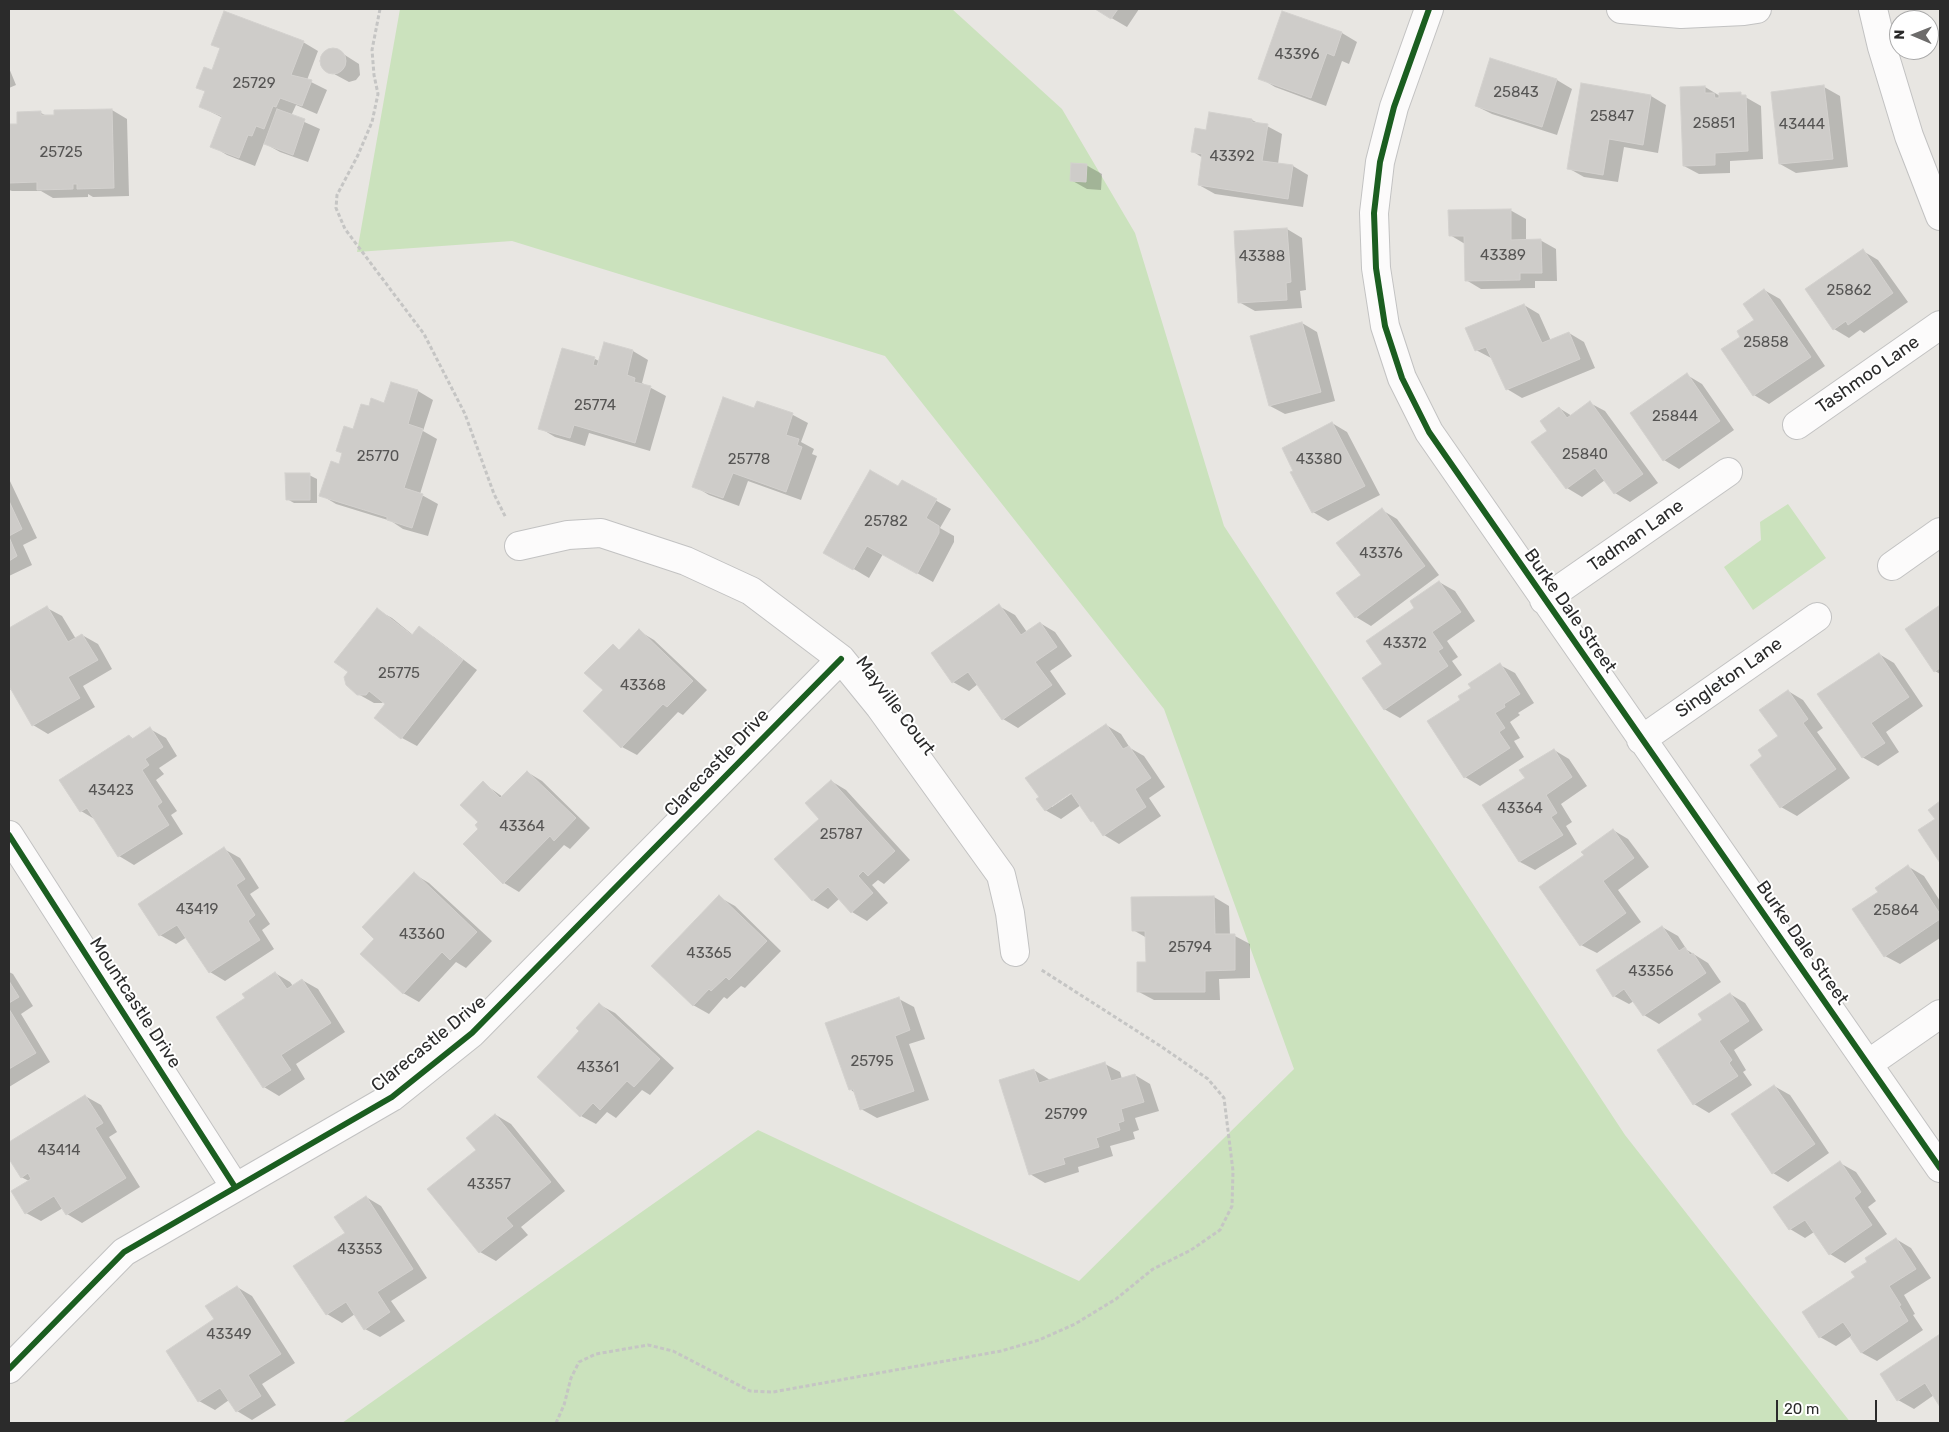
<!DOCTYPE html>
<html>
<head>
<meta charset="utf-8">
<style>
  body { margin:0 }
  #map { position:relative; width:1949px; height:1432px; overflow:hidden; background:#e8e6e2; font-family:Rubik,sans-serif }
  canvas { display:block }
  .frame { position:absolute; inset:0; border:10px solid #2b2b2b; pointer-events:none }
  .north { position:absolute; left:1889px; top:10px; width:50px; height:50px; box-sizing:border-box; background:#fff; border:1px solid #aaa; border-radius:50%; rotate:271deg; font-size:14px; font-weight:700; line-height:20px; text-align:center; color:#2b2b2b }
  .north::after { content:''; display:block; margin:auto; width:18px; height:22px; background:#6d6c6b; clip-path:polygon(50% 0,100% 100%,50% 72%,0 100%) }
  .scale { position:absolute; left:1776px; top:1400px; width:101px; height:22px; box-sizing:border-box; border:2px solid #2b2b2b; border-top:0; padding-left:6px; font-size:15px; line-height:18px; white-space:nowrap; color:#2b2b2b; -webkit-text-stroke:4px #fff; paint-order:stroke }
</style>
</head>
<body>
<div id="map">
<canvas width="1949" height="1432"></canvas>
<div class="frame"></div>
<div class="north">N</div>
<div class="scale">20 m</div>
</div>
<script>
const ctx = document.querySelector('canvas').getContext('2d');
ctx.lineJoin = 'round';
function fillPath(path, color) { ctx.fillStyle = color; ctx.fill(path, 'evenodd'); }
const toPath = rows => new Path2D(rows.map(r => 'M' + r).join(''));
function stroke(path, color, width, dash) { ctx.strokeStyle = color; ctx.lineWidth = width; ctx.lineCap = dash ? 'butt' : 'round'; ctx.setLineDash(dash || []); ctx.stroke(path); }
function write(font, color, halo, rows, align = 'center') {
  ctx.font = font + ' Rubik,sans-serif'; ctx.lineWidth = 4; ctx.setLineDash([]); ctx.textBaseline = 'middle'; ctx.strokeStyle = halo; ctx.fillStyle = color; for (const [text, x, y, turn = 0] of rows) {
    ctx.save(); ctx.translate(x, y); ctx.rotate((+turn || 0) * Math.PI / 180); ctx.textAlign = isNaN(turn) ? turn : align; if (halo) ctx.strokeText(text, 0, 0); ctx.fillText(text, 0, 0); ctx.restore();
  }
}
fillPath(toPath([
  [400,9,952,9,1062,109,1135,233,1224,526,1625,1135,1851,1423,342,1423,758,1130,1079,1281,1294,1069,1164,709,885,356,512,241,357,252],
  [1788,504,1826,558,1753,610,1724,567,1761,540,1760,522]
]), '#cbe2bd');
fillPath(toPath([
  [1096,9,1139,9,1127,27],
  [1283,13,1342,33,1357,42,1349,64,1342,61,1326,106,1275,87,1260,78],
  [303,42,318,51,307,80,327,90,317,114,296,105,291,116,320,129,308,162,280,152,264,143,255,166,227,155,212,146,223,118,201,107,206,92,198,87,212,72,221,49,212,44],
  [337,50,359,64,360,75,356,80,349,82,323,68,322,57,327,52],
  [1491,59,1557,80,1572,89,1557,135,1492,114,1476,106],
  [9,68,16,85,9,88],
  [1582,84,1651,96,1666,105,1658,153,1624,147,1618,182,1584,177,1568,168],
  [1705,87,1720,96,1740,94,1761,106,1763,159,1730,161,1730,173,1699,174,1684,166],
  [1824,87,1840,96,1848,167,1796,173,1780,164],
  [112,110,127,119,129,196,93,197,88,194,88,197,53,198,41,191,12,191,9,190,9,125,18,125,18,113,41,113,47,116],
  [1210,114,1252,120,1260,124,1267,126,1282,134,1278,164,1293,166,1308,175,1303,207,1215,194,1199,185,1203,158,1192,151,1207,132],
  [1086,165,1102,174,1101,190,1087,189,1071,180],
  [1510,210,1526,219,1526,240,1540,240,1556,249,1557,281,1535,281,1535,288,1481,289,1466,280,1465,244,1450,235],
  [1287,229,1302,238,1306,290,1300,291,1302,308,1255,311,1239,302],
  [1863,251,1878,260,1908,302,1864,333,1860,330,1849,338,1834,329],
  [1764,290,1780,299,1825,366,1769,404,1754,395,1742,337,1755,320],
  [1524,305,1539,314,1551,341,1569,333,1584,342,1595,368,1522,398,1507,389,1493,359,1476,350],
  [1302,323,1317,332,1335,401,1285,414,1270,406],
  [605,343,633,351,648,360,642,383,666,396,650,451,589,433,585,446,555,437,540,428,595,359,599,361],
  [1687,375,1702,384,1734,430,1679,469,1664,460],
  [392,383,418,391,433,400,423,431,437,439,420,494,438,504,428,536,403,529,391,521,336,504,321,495,340,465,354,430,369,408,385,404],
  [758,402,793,415,808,423,801,442,814,449,812,454,817,456,801,500,748,481,739,506,709,495,694,486,755,410],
  [1590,403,1605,411,1658,483,1630,502,1615,493,1605,480,1582,497,1567,488,1549,431,1559,408,1572,416],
  [1332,423,1347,432,1380,495,1328,521,1313,512,1295,471],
  [309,475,317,479,317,503,294,503,287,499],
  [9,479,37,538,23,545,32,565,9,576],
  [903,482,951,509,940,528,954,536,954,542,933,582,883,554,869,578,825,552,899,488],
  [1382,510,1397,519,1439,575,1371,626,1356,617,1338,593,1362,575],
  [1439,582,1455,591,1475,621,1447,641,1458,657,1452,661,1462,675,1400,718,1384,709,1384,664,1416,608],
  [999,606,1015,615,1027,632,1040,623,1055,632,1072,656,1050,671,1066,694,1018,728,1003,719,978,684,969,691,953,682],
  [1940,607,1940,674,1935,671,1907,630],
  [47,608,62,616,76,639,82,635,98,644,112,669,83,686,95,707,48,734,33,725,12,690,9,689,9,630],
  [377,610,392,618,413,635,419,628,434,637,477,670,417,746,402,738,376,717,387,703,384,701,382,703,374,703,358,694,349,672],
  [639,631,654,640,707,690,683,715,678,712,637,755,622,747,604,690,613,646,620,650],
  [1879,654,1894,663,1923,706,1886,732,1899,752,1878,766,1862,757],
  [1500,665,1515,673,1534,703,1518,713,1520,715,1510,722,1520,738,1514,741,1524,757,1480,786,1465,777,1462,700,1473,688],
  [1788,691,1803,700,1823,728,1817,732,1850,778,1797,816,1781,807,1780,737],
  [1106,725,1121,734,1130,748,1144,756,1165,787,1149,798,1161,816,1119,844,1104,835,1081,805,1061,819,1045,810],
  [1076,788,1077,790,1052,807,1052,804],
  [150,729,166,738,177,756,159,768,164,774,156,780,177,811,171,815,183,834,134,865,119,856,96,820,81,811,129,736,134,739],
  [1554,750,1569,759,1587,786,1561,804,1572,822,1566,826,1577,844,1535,870,1520,862,1484,805,1527,779],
  [527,772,542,781,590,828,570,849,564,845,519,892,504,883,480,828,480,821,483,783,503,797],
  [831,781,846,790,910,860,884,884,878,880,872,885,888,903,867,921,852,912,840,898,828,909,813,900,821,819],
  [1940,803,1940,861,1919,831,1936,819,1930,810],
  [1613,830,1628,839,1649,867,1618,890,1641,922,1597,953,1581,945,1585,856],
  [224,849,240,858,259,888,250,894,270,924,262,930,274,949,225,981,210,972,187,937,176,944,160,935,140,904],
  [1909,867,1924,876,1940,901,1940,938,1900,964,1885,956,1879,892],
  [414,874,429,883,492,941,466,968,456,962,419,1002,403,993,376,939],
  [719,897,735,906,781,951,745,988,741,986,727,999,724,997,709,1014,693,1005],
  [1214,897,1229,906,1230,936,1235,936,1250,944,1250,978,1219,979,1220,1000,1154,1000,1139,992,1147,963,1147,938,1133,930],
  [1662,927,1678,936,1687,950,1708,963,1721,982,1659,1024,1644,1015,1634,1001,1629,1004,1614,996],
  [9,972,13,974,33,1006,21,1014,50,1062,9,1087],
  [275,973,290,982,293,986,302,980,318,989,345,1032,296,1064,305,1079,279,1096,264,1087,247,998],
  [1730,994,1745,1003,1763,1030,1734,1050,1746,1070,1743,1072,1752,1085,1709,1113,1694,1104,1658,1050,1704,1020],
  [899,999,914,1007,925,1039,909,1044,929,1100,877,1118,861,1109,855,1093,850,1089],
  [600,1005,615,1013,674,1068,650,1095,642,1090,616,1118,607,1112,596,1124,581,1116,581,1031],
  [1105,1064,1120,1072,1122,1079,1135,1075,1150,1084,1159,1111,1135,1118,1139,1130,1133,1132,1135,1139,1110,1146,1113,1156,1078,1167,1079,1172,1045,1183,1030,1174,1034,1070,1050,1080],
  [1774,1086,1790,1095,1829,1153,1788,1182,1773,1173],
  [85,1096,101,1105,117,1132,109,1137,140,1187,82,1223,67,1214,63,1208,41,1221,26,1213,29,1181,21,1177,9,1157,9,1144],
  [496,1115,511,1124,565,1191,521,1227,528,1235,496,1261,480,1252,429,1190,477,1150],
  [1840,1163,1856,1172,1876,1201,1868,1207,1887,1234,1845,1263,1830,1254,1814,1232,1805,1238,1790,1229],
  [366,1197,381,1206,427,1278,391,1301,405,1321,380,1337,365,1329,355,1314,342,1323,327,1314,346,1234],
  [1896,1239,1911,1248,1931,1278,1904,1295,1915,1314,1913,1315,1923,1330,1877,1361,1862,1353,1851,1336,1836,1346,1820,1337,1804,1312,1856,1277,1869,1262],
  [237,1287,252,1296,295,1363,262,1384,276,1405,252,1420,237,1411,229,1400,215,1410,199,1401,216,1320],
  [1940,1335,1940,1405,1934,1395,1914,1409,1898,1400,1882,1374]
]), '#0003');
const building = toPath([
  [1095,9,1118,9,1111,19,1095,9],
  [224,11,304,41,291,75,312,80,302,106,280,98,276,107,273,106,264,129,256,126,252,136,248,135,239,158,210,147,222,116,199,107,205,91,196,88,204,67,212,70,220,48,211,45,224,11],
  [1282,11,1342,32,1334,56,1327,53,1311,98,1258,79,1282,11],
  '320 61a13 13 0 1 1 26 0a13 13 0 1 1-26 0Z',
  [1490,58,1557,79,1542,127,1475,106,1490,58],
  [1581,83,1651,95,1643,145,1609,139,1603,175,1567,169,1581,83],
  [1824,85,1833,159,1779,164,1771,92,1824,85],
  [1705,86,1705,93,1714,93,1715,98,1719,98,1719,93,1741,92,1741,95,1746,95,1748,151,1715,153,1715,165,1683,166,1680,87,1705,86],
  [112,109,114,188,77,189,77,184,73,184,73,189,37,190,37,182,9,183,9,124,17,124,17,112,41,111,41,115,54,115,54,110,112,109],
  [277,109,305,119,293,155,264,144,277,109],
  [1209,112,1252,119,1252,122,1268,124,1262,161,1293,165,1288,199,1198,185,1202,154,1191,152,1195,128,1206,130,1209,112],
  [1071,163,1087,164,1086,182,1070,181,1071,163],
  [1511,209,1511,240,1541,239,1542,273,1520,273,1520,280,1465,281,1464,236,1449,236,1448,210,1511,209],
  [1287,228,1291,282,1286,283,1287,300,1238,303,1234,231,1287,228],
  [1863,249,1893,293,1848,325,1846,321,1833,330,1805,289,1863,249],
  [1764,289,1811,357,1753,396,1721,349,1740,337,1737,331,1754,320,1743,304,1764,289],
  [1524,304,1542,343,1569,332,1580,359,1506,390,1486,347,1475,351,1465,328,1524,304],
  [1302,322,1321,392,1269,406,1250,336,1302,322],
  [604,342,633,350,627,375,635,378,634,382,651,386,635,443,574,425,570,438,538,429,562,348,595,357,593,365,597,366,604,342],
  [1687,373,1720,421,1663,461,1630,413,1687,373],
  [391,382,418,390,408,424,423,429,404,488,423,494,412,528,387,520,387,517,319,496,331,461,339,464,342,453,336,451,344,426,353,429,361,404,369,406,371,398,384,403,391,382],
  [723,397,754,408,757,401,793,413,786,435,799,439,797,445,802,447,786,492,733,473,723,498,692,487,723,397],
  [1590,401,1643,474,1614,494,1595,468,1566,489,1531,442,1547,431,1540,421,1559,407,1567,418,1590,401],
  [1332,422,1365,486,1312,513,1290,472,1293,471,1282,448,1332,422],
  [870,470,898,486,902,480,937,499,926,518,939,526,939,533,917,574,867,546,853,570,823,553,870,470],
  [285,473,310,473,310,500,286,500,285,473],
  [9,501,22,529,9,536,9,501],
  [1382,508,1425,566,1355,618,1336,593,1361,575,1336,543,1382,508],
  [9,537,17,556,9,561,9,537],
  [1439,581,1461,612,1432,632,1443,648,1438,651,1448,666,1384,710,1362,678,1382,664,1366,641,1414,608,1410,601,1439,581],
  [999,604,1021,635,1040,622,1057,647,1035,662,1052,685,1002,720,968,672,952,683,931,653,999,604],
  [1940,605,1940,668,1934,672,1905,629,1940,605],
  [47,606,68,642,82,634,98,660,68,677,80,698,32,726,9,686,9,628,47,606],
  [377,608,412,635,419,626,463,660,401,739,374,718,385,704,369,691,366,695,357,695,346,685,344,677,348,672,334,662,377,608],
  [639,629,693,681,667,707,663,704,621,748,583,711,603,690,584,673,613,644,619,650,639,629],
  [1879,653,1909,697,1871,723,1885,743,1862,758,1817,694,1879,653],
  [1500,663,1520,694,1504,704,1505,707,1495,713,1505,728,1499,732,1510,748,1464,778,1427,721,1460,700,1458,696,1471,688,1468,684,1500,663],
  [1788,690,1808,719,1803,723,1836,769,1780,808,1750,765,1762,756,1758,750,1778,736,1759,710,1788,690],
  [1106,724,1123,749,1129,746,1151,778,1135,789,1146,807,1103,836,1093,821,1091,822,1071,793,1045,811,1036,799,1039,797,1025,778,1106,724],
  [150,727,163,747,145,759,149,765,142,770,162,802,157,806,169,825,118,857,87,808,80,812,59,780,129,735,132,739,150,727],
  [1554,749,1572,777,1546,795,1557,813,1551,817,1563,835,1519,862,1482,805,1525,778,1519,770,1554,749],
  [527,771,576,818,554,841,550,836,503,884,463,844,478,829,475,825,478,822,460,805,483,781,500,798,527,771],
  [831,780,895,851,868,876,863,871,858,876,873,893,851,913,828,887,812,901,774,859,819,819,805,803,831,780],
  [1940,801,1940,863,1918,830,1935,819,1928,810,1940,801],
  [1613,829,1634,858,1603,881,1626,913,1580,946,1539,887,1584,855,1581,852,1613,829],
  [224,847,245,879,236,885,255,915,248,921,260,940,209,973,177,925,159,936,138,904,224,847],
  [1908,865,1940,914,1940,919,1884,957,1852,909,1878,892,1875,888,1908,865],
  [414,872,477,932,450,960,442,952,403,994,360,954,374,939,362,927,414,872],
  [719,895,767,941,729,980,726,977,711,991,709,989,693,1006,651,966,719,895],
  [1214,896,1215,934,1235,934,1235,970,1205,971,1205,992,1137,992,1137,962,1146,962,1145,931,1132,931,1131,897,1214,896],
  [1662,926,1679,951,1685,947,1690,955,1693,953,1706,973,1643,1016,1624,989,1613,997,1596,970,1662,926],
  [275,972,287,989,302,979,331,1023,281,1055,291,1070,263,1088,216,1017,245,998,242,994,275,972],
  [9,981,19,997,9,1003,9,981],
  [1730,993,1749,1021,1719,1041,1732,1060,1729,1063,1738,1076,1693,1105,1657,1050,1702,1020,1698,1014,1730,993],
  [899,997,910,1030,895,1036,914,1091,860,1110,853,1089,849,1090,825,1023,899,997],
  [599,1003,660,1059,634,1087,627,1081,600,1110,593,1103,580,1117,537,1077,579,1031,576,1028,599,1003],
  [9,1009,36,1053,9,1069,9,1009],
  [1105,1062,1111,1081,1135,1074,1144,1102,1121,1109,1124,1121,1118,1123,1120,1130,1096,1138,1099,1147,1063,1158,1065,1164,1029,1175,999,1080,1034,1069,1039,1083,1105,1062],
  [1774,1085,1815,1144,1772,1174,1731,1114,1774,1085],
  [85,1095,103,1123,95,1128,126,1178,66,1215,54,1196,25,1214,11,1191,31,1179,28,1173,21,1178,9,1159,9,1142,85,1095],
  [495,1114,551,1182,506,1218,513,1226,479,1253,427,1189,476,1150,466,1138,495,1114],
  [1840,1161,1861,1192,1854,1198,1872,1225,1829,1255,1805,1220,1789,1230,1773,1207,1840,1161],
  [366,1196,413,1269,377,1292,390,1312,364,1330,346,1302,326,1315,293,1266,345,1233,334,1217,366,1196],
  [1896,1238,1916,1269,1889,1286,1901,1305,1899,1306,1908,1321,1861,1353,1850,1337,1852,1335,1843,1322,1819,1338,1802,1312,1855,1277,1851,1272,1867,1262,1865,1258,1896,1238],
  [237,1286,281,1354,248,1375,261,1396,236,1412,220,1388,198,1402,166,1351,214,1319,205,1306,237,1286],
  [1940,1334,1940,1407,1925,1383,1897,1401,1880,1374,1940,1334]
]);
fillPath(building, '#ceccc9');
stroke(building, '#d3d1ce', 1);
const minor = toPath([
  [1429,9,1394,107,1380,162,1374,213,1376,268,1385,326,1402,378,1429,432,1940,1168],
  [1621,9,1681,14,1744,11,1757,9],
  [1873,9,1882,47,1909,136,1940,216],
  [1797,425,1940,325],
  [519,546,568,535,601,533,686,561,751,591,841,659,880,707,1001,875,1010,913,1015,952],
  [1892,566,1940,532],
  [1544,600,1728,472],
  [1641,740,1817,617],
  [9,835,235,1187],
  [1868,1064,1940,1014],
  [9,1369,124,1252,392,1097,472,1033,841,659]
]);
stroke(minor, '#c2c2c2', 30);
stroke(toPath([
  [380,9,372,50,374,75,378,94,372,122,358,155,337,195,336,208,345,229,424,334,465,414,494,494,506,518],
  [556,1423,564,1405,571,1378,579,1362,596,1354,648,1345,673,1351,750,1391,773,1392,1001,1351,1039,1340,1075,1324,1116,1299,1153,1269,1191,1250,1220,1230,1232,1206,1233,1171,1224,1098,1208,1079,1162,1047,1040,969]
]), '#c5c5c4', 3, [4, 2.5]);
stroke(minor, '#fcfbfb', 28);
stroke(toPath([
  [1429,9,1394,107,1380,162,1374,213,1376,268,1385,326,1402,378,1429,432,1940,1168],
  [9,835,235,1187],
  [9,1369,124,1252,392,1097,472,1033,841,659]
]), '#1b5e20', 6);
write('15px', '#565554', null, [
  ["43396",1297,55],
  ["25729",254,84],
  ["25843",1516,93],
  ["25847",1612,117],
  ["25851",1714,124],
  ["43444",1802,125],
  ["25725",61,153],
  ["43392",1232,157],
  ["43389",1503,256],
  ["43388",1262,257],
  ["25862",1849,291],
  ["25858",1766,343],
  ["25774",595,406],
  ["25844",1675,417],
  ["25840",1585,455],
  ["25770",378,457],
  ["25778",749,460],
  ["43380",1319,460],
  ["25782",886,522],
  ["43376",1381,554],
  ["43372",1405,644],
  ["25775",399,674],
  ["43368",643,686],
  ["43423",111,791],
  ["43364",1520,809],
  ["43364",522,827],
  ["25787",841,835],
  ["43419",197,910],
  ["25864",1896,911],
  ["43360",422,935],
  ["25794",1190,948],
  ["43365",709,954],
  ["43356",1651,972],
  ["25795",872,1062],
  ["43361",598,1068],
  ["25799",1066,1115],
  ["43414",59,1151],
  ["43357",489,1185],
  ["43353",360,1250],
  ["43349",229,1335]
]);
write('18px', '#2b2b2b', '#fff', [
  ["Tashmoo Lane",1868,375,-35],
  ["Tadman Lane",1636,536,-35],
  ["Burke Dale Street",1570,611,55],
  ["Singleton Lane",1729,678,-35],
  ["Mayville Court",895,706,53],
  ["Clarecastle Drive",717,763,-46],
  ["Burke Dale Street",1802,943,55],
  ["Mountcastle Drive",135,1003,57],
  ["Clarecastle Drive",429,1044,-39]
]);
</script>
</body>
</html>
